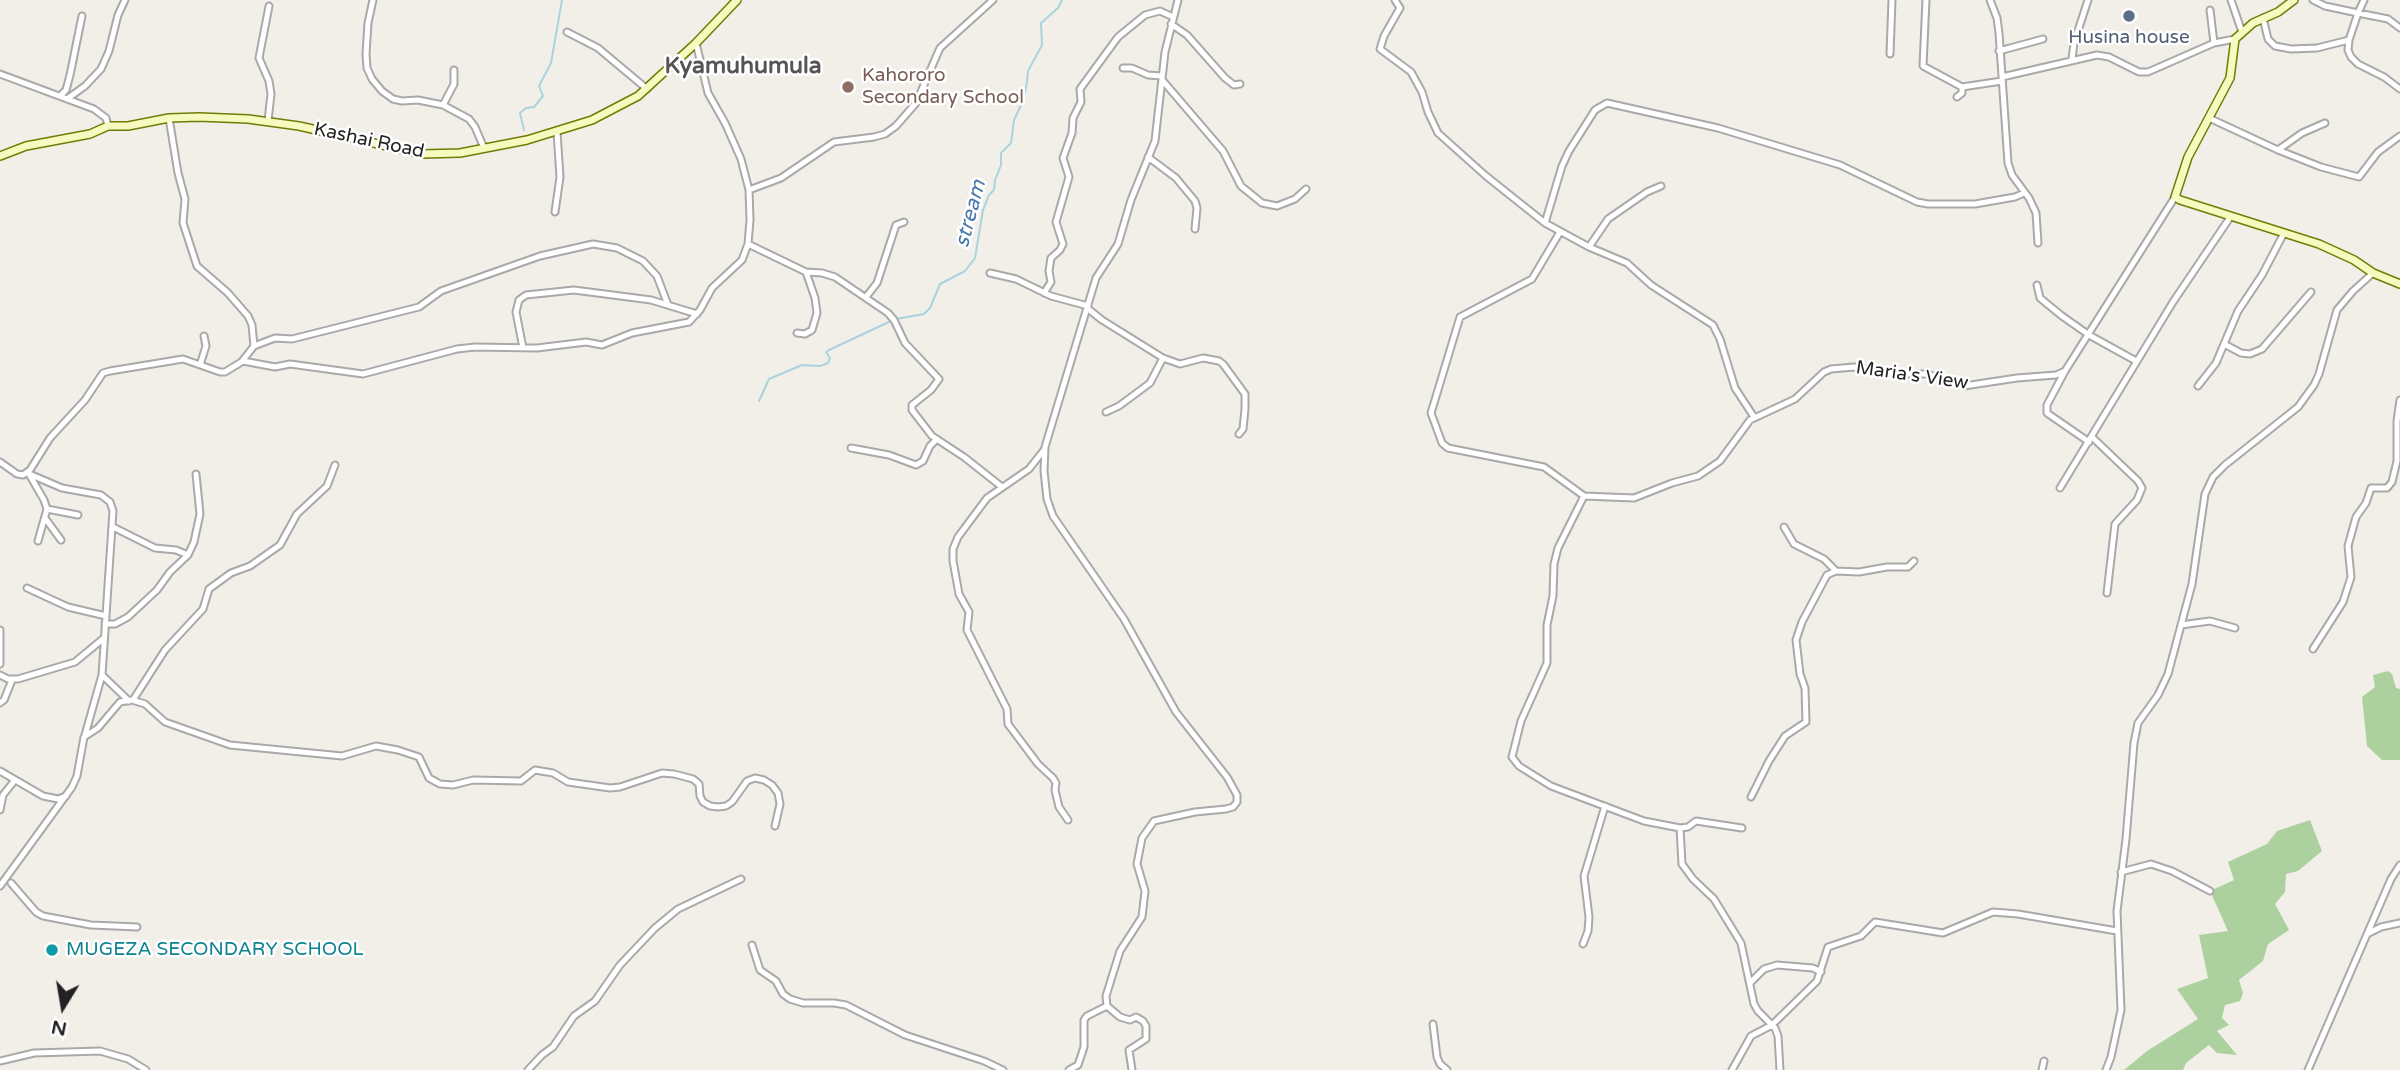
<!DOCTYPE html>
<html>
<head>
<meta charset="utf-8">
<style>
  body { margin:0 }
  #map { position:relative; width:2400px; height:1070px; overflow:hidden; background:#f2efe9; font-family:"Varela Round",sans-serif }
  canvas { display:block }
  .north { position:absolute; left:28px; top:972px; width:70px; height:70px; -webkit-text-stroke:5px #fff; paint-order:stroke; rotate:191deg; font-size:19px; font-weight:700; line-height:28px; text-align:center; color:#222 }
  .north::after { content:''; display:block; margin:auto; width:24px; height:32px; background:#222; clip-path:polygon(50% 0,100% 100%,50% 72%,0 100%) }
</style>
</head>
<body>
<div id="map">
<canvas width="2400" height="1070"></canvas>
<div class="north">N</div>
</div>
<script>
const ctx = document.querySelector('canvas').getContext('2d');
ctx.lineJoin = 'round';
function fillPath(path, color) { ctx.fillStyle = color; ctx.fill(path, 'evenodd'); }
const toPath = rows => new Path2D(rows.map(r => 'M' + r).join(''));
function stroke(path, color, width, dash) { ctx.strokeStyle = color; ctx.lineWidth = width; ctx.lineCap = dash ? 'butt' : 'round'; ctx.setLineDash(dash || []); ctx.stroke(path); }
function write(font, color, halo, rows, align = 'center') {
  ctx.font = font + ' "Varela Round",sans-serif'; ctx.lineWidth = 5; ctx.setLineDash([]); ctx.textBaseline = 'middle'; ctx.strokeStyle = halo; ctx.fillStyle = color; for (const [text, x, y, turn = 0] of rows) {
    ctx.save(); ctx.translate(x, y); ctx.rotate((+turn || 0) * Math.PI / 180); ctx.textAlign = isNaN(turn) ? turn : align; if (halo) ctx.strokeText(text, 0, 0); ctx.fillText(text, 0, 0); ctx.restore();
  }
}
fillPath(toPath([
  [2388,671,2392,674,2396,688,2400,689,2400,760,2382,760,2367,746,2362,697,2375,687,2373,675],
  [2310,820,2322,851,2298,871,2286,874,2285,892,2275,904,2289,930,2268,944,2263,961,2239,980,2243,993,2240,1001,2225,1005,2222,1018,2229,1025,2217,1031,2237,1055,2217,1053,2209,1045,2186,1063,2183,1070,2124,1070,2147,1051,2198,1019,2177,989,2208,978,2199,935,2228,931,2210,891,2234,880,2228,862,2267,844,2277,831]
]), '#add19e');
stroke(toPath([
  [524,130,520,113,526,108,534,107,543,96,539,86,551,63,562,0],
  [896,319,924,314,930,308,940,284,965,271,975,258,983,210,989,195,994,190,995,180,1001,165,1001,153,1011,143,1014,120,1023,101,1027,82,1028,71,1042,45,1041,23,1058,8,1062,0],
  [759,401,769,379,802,365,820,366,828,363,830,358,826,352,829,350,891,321]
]), '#aad3df', 2);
const street = toPath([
  [373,0,368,23,366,54,367,68,372,79,382,91,393,99,402,101,418,100,443,105,469,119,475,127,484,148],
  [1395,0,1400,8,1384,36,1380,49,1411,72,1422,92,1428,112,1438,133,1486,176,1545,223,1589,247,1627,263,1651,285,1713,325,1720,339,1735,388,1754,417],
  [1926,0,1923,66,1962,87,1962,93,1957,97],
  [1990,0,1997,18,1999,33,2008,163,2012,175,2029,198,2036,213,2038,243],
  [2231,0,2242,32],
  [2313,0,2325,6,2358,13,2364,0],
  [2210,10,2214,43],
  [2263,18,2268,39,2275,46,2291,49,2317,48,2349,40],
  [1171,24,1187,35,1225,78,1234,85,1240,84],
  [2400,28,2388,19,2358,13,2349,40,2348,50,2351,57,2358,64,2384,77,2400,89],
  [567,32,598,48,647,89],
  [1999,51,2043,39],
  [1890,54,1892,0],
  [2072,59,2074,43,2088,0],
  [1123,68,1132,68,1148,75,1162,76],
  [0,74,94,109,106,118,108,126],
  [2002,77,2097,55,2109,57,2139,72,2148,72,2214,43,2235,39],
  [1163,81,1223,151,1241,186,1262,203,1277,206,1295,199,1306,189],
  [1962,87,2002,81],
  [60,96,66,90,70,75,82,16],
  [67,99,85,86,101,69,109,51,118,15,125,0],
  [443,105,454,84,454,70],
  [169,118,178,173,185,199,183,223,197,266,228,293,248,316,252,325,254,346,243,360],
  [2209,118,2278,150,2321,167,2359,177,2378,152,2400,136],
  [268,121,271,94,269,81,259,58,269,6],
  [2278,150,2302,133,2325,123],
  [1148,157,1176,178,1195,201,1197,208,1195,229],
  [749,190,781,178,834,142,874,137,885,134,896,126,916,103,940,48,993,0],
  [555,212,560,177,557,132],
  [1545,223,1562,166,1569,151,1595,110,1607,103,1718,128,1840,165,1917,202,1928,204,1975,204,2015,197,2024,193],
  [1560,232,1532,279,1460,317,1431,413,1442,443,1448,448,1544,467,1584,496],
  [748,244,806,272,822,273,835,277,888,313,894,320,905,343,939,379,931,390,912,405,912,410,932,436,964,457,1002,487],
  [1589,247,1608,219,1647,192,1661,186],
  [990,273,1016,279,1051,296,1088,306],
  [2037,285,2040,298,2062,316,2089,335,2136,361],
  [1044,293,1051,282,1049,271,1051,258,1060,250,1063,244,1056,222,1069,177,1063,158,1072,133,1073,118,1081,102,1080,89,1118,37,1145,15,1160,11,1173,17],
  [866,297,877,283,896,225,904,222],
  [1087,308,1102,320,1163,358,1180,364,1203,358,1219,361,1223,364,1245,394,1245,409,1243,429,1239,434],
  [797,333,805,334,812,330,817,313,815,298,806,272],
  [2224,344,2241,353,2250,354,2262,349,2311,292],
  [254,346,275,338,292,339,419,307,441,291,540,256,593,244,617,248,643,261,657,276,668,305],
  [523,348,516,312,519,300,526,295,574,290,651,300,697,314],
  [200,365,206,346,204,336],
  [2065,371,2047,405,2047,413,2089,442],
  [2198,386,2216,363,2238,311,2262,275,2284,233],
  [1106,412,1119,406,1150,383,1163,358],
  [2092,437,2138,481,2142,488,2137,500,2115,524,2107,593],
  [851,448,889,455,916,465,923,461,930,446,937,439],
  [1044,450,1029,469,987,498,958,537,953,549,953,561,959,594,969,612,967,630,1007,709,1008,724,1038,764,1053,778,1056,783,1055,790,1059,807,1068,820],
  [0,462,17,474,23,475,30,470,50,438,85,400,103,373,110,371,183,359,220,372,225,372,243,361,275,367,290,364,363,374,457,349,475,347,537,348,586,342,602,345,632,333,689,322,700,310,712,288,742,260,748,244,750,220,749,190,741,159,725,123,708,93,696,43],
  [27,473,62,488,101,495,110,502,113,511,102,675,85,735],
  [29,474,44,500,47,509,38,541],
  [2060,488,2173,302,2231,216],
  [47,509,78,515],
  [45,518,61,540],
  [113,527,155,548,176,550,188,555],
  [1784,527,1794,544,1824,559,1836,571],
  [27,588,68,607,106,616],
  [105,624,115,624,128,617,157,590,170,572,188,555,194,542,200,514,196,474],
  [2181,625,2210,621,2235,628],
  [2313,649,2343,602,2351,577,2348,546,2356,517,2366,503,2371,488,2387,488,2392,482,2397,461,2397,421,2400,400],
  [0,664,0,630],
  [0,675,8,679,18,679,75,662,104,638],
  [102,675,129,701],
  [133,700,165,650,203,609,209,589,231,573,250,566,280,545,297,514,327,486,335,465],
  [0,703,4,700,12,680],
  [0,771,43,796,58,799,66,796],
  [1751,797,1769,761,1785,736,1806,722,1805,688,1800,674,1796,640,1802,622,1827,575,1836,571,1859,572,1887,567,1908,567,1914,561],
  [0,810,3,795,15,780],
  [1680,828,1688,827,1696,821,1742,828],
  [2121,872,2151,864,2172,871,2210,891],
  [11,883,36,912,43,916,91,925,137,927],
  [0,886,72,787,77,776,84,737,98,728,120,702,132,700,145,704,165,722,230,745,342,756,376,746,398,750,419,757,429,778,440,784,453,785,473,780,521,781,535,770,553,773,568,782,610,788,620,787,662,773,674,774,693,779,699,784,700,796,703,802,710,806,718,807,726,806,732,802,747,781,755,778,764,780,772,785,778,793,780,804,775,826],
  [2367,934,2381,927,2400,923],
  [1583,944,1588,931,1589,917,1584,876,1605,806],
  [752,945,760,970,776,981,783,994,790,999,803,1003,834,1003,846,1005,905,1035,984,1061,1003,1070],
  [1750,983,1764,969,1777,965,1813,968,1821,972],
  [1433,1024,1437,1057,1440,1064,1447,1070],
  [0,1061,34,1053,100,1051,128,1059,146,1070],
  [528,1070,542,1055,553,1047,574,1016,595,1001,620,965,655,928,678,909,741,879],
  [1069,1070,1078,1065,1084,1047,1084,1020,1087,1016,1107,1006],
  [1132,1070,1129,1050,1146,1039,1146,1026,1143,1021,1136,1017,1130,1020,1120,1017,1107,1006,1106,996,1120,951,1142,917,1145,891,1137,864,1142,838,1154,821,1195,812,1226,809,1233,807,1237,802,1237,795,1227,777,1176,712,1124,619,1053,516,1047,499,1044,471,1045,447,1096,278,1118,244,1131,200,1155,141,1165,52,1178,0],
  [1732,1070,1751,1036,1772,1025,1817,981,1828,947,1861,936,1875,922,1943,933,1993,912,2018,914,2117,931],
  [1780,1070,1778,1036,1775,1028,1758,1011,1754,1004,1741,943,1714,899,1693,879,1682,864,1680,828,1644,821,1551,786,1519,766,1512,757,1521,721,1547,663,1547,625,1553,596,1554,564,1558,548,1584,496,1634,498,1672,483,1698,476,1720,461,1750,420,1795,399,1824,372,1831,369,1854,367,1900,374,1927,374,1964,386,2017,378,2056,375,2065,371,2175,197],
  [2042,1070,2044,1061],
  [2106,1070,2111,1057,2121,1010,2117,911,2126,839,2134,743,2138,723,2158,695,2168,674,2192,584,2205,494,2213,477,2225,465,2298,407,2314,385,2319,374,2337,310,2353,291,2373,273],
  [2308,1070,2391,879,2400,865]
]);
const secondary = toPath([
  [2294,0,2278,12,2253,23,2235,39,2230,78,2188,157,2175,197,2180,200,2319,244,2354,260,2373,273,2400,284],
  [0,156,26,146,90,134,108,126,128,126,169,118,199,117,248,119,299,126,422,154,460,153,527,140,592,120,638,96,696,43,737,0]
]);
stroke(street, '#a9a9a9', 9);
stroke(secondary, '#707d05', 10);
stroke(street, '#fff', 5);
stroke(secondary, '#f7fabf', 7);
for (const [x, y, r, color] of [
  [2129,16,7,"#5c6f8a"],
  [848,87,7,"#8d6e63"],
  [52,950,7,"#0f9aa8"]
]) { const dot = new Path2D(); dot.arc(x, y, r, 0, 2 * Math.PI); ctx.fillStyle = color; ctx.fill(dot); stroke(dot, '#fff', 2.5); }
write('19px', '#4e5e75', '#fff', [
  ["Husina house",2129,38]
]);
write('19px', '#785e54', '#fff', [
  ["Kahororo",862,76],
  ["Secondary School",862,98]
], 'left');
write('19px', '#222', '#fff', [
  ["Kashai Road",369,141,12],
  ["Maria's View",1912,376,8]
]);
write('19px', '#0d838f', '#fff', [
  ["MUGEZA SECONDARY SCHOOL",66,950]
], 'left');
write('italic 21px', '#4a7aab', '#fff', [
  ["stream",971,214,-75]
]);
write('bold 23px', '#555', '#fff', [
  ["Kyamuhumula",743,67]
]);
</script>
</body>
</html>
